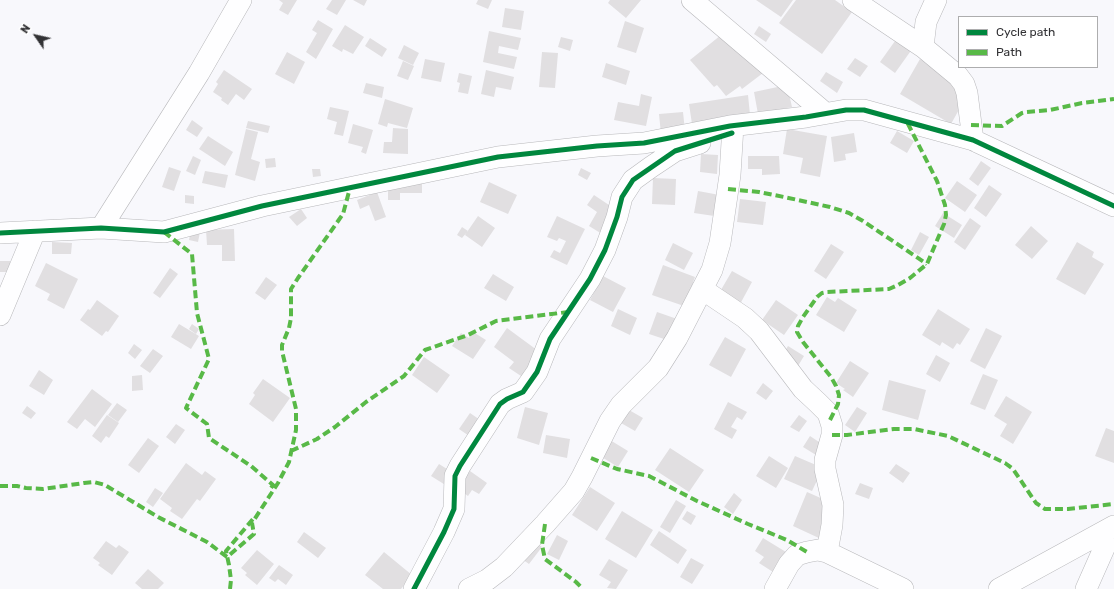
<!DOCTYPE html>
<html>
<head>
<meta charset="utf-8">
<style>
  body { margin:0 }
  #map { position:relative; width:1114px; height:589px; overflow:hidden; background:#f8f8fc; font-family:Rubik,sans-serif }
  canvas { display:block }
  .legend { position:absolute; left:958px; top:16px; width:140px; height:52px; box-sizing:border-box; background:#fff; border:1px solid #adadae; margin:0; padding:5px 7px; list-style:none; font-size:12px; color:#323235 }
  .legend li { display:flex; align-items:center; gap:8px; height:20px }
  .legend b { width:20px; border:1px solid #adadae }
  .north { position:absolute; left:16px; top:16px; width:40px; height:40px; -webkit-text-stroke:3px #fff; paint-order:stroke; rotate:304deg; font-size:11px; font-weight:700; line-height:16px; text-align:center; color:#323235 }
  .north::after { content:''; display:block; margin:auto; width:14px; height:18px; background:#323235; clip-path:polygon(50% 0,100% 100%,50% 72%,0 100%) }
</style>
</head>
<body>
<div id="map">
<canvas width="1114" height="589"></canvas>
<ul class="legend">
<li><b style="height:5px;background:#00873e"></b>Cycle path</li>
<li><b style="height:5px;background:#58b947"></b>Path</li>
</ul>
<div class="north">N</div>
</div>
<script>
const ctx = document.querySelector('canvas').getContext('2d');
ctx.lineJoin = 'round';
function fillPath(path, color) { ctx.fillStyle = color; ctx.fill(path, 'evenodd'); }
const toPath = rows => new Path2D(rows.map(r => 'M' + r).join(''));
function stroke(path, color, width, dash) { ctx.strokeStyle = color; ctx.lineWidth = width; ctx.lineCap = dash ? 'butt' : 'round'; ctx.setLineDash(dash || []); ctx.stroke(path); }
fillPath(toPath([
  [279,0,297,0,288,15,279,10,283,3],
  [332,0,346,0,337,15,326,9],
  [353,0,367,0,364,6],
  [478,0,492,0,488,9,476,4],
  [610,0,641,0,626,18,608,3],
  [756,0,793,0,781,17],
  [796,0,835,0,852,12,822,54,779,23],
  [505,8,524,11,521,30,502,27],
  [318,20,333,29,316,59,306,52,317,33,312,30],
  [625,21,644,28,636,53,617,47],
  [345,25,364,37,353,54,343,49,342,52,332,46],
  [759,26,771,34,766,42,754,34],
  [489,31,521,38,518,50,499,46,498,53,517,57,514,69,483,62],
  [726,31,763,73,742,89,740,86,726,96,717,85,714,87,690,60],
  [900,34,915,45,895,73,880,62],
  [561,37,573,40,570,51,558,47],
  [370,38,387,49,382,57,365,46],
  [404,45,419,53,413,65,398,58],
  [287,52,305,62,294,84,275,74],
  [542,52,558,53,555,88,539,87],
  [855,58,868,66,860,77,847,69],
  [425,59,445,63,441,82,421,78],
  [920,59,963,84,961,106,951,124,900,94],
  [403,61,414,66,408,80,397,76],
  [606,63,630,71,626,85,602,77],
  [224,70,252,89,244,100,236,94,228,105,221,100,222,98,213,92,218,84,216,82],
  [486,70,514,77,511,90,496,87,494,97,481,94],
  [826,72,843,82,837,93,820,81],
  [459,73,472,76,468,94,458,92,460,83,457,82],
  [366,83,384,87,382,98,363,93],
  [787,85,792,107,758,114,754,92],
  [641,94,652,97,646,126,614,120,618,102,639,106],
  [748,95,750,115,692,124,689,104],
  [385,99,413,108,407,128,388,123,387,127,378,124],
  [330,107,349,111,343,136,334,134,337,122,327,119],
  [683,112,685,131,661,134,659,114],
  [192,120,203,128,197,137,186,130],
  [248,121,270,126,268,133,246,128],
  [353,124,373,130,366,154,361,152,363,147,348,143],
  [393,128,408,129,408,154,383,153,384,142,392,142],
  [246,129,258,132,251,159,260,162,255,181,235,175],
  [787,129,827,136,820,177,800,173,803,158,783,154],
  [897,131,914,141,907,153,890,143],
  [854,133,857,152,845,154,846,160,834,162,831,137],
  [208,136,233,152,225,166,199,149],
  [701,154,718,155,717,174,700,172],
  [193,156,201,160,195,175,186,171],
  [748,156,779,156,780,174,762,175,762,169,748,169],
  [275,158,276,167,266,168,265,159],
  [981,161,991,168,978,186,969,179],
  [169,167,181,171,174,191,162,187],
  [581,168,591,173,587,180,578,175],
  [312,169,320,169,321,176,313,177],
  [205,171,228,175,225,188,202,183],
  [653,178,676,179,675,205,652,204],
  [957,181,977,195,965,212,945,198],
  [422,182,422,193,400,193,400,200,388,200,388,185],
  [489,182,517,195,508,214,480,202],
  [989,185,1002,194,986,217,974,208],
  [698,191,725,196,721,217,694,213],
  [377,192,386,217,375,221,369,205,360,209,357,200],
  [185,195,194,196,194,204,185,203],
  [594,195,618,211,602,234,589,226,597,212,587,205],
  [740,199,766,202,763,225,737,222],
  [301,209,307,218,297,226,289,217],
  [943,213,962,225,954,238,935,226],
  [478,216,495,228,482,247,465,235],
  [557,216,585,229,567,265,550,257,554,250,560,253,566,241,559,238,557,241,547,237],
  [970,218,981,226,965,250,954,242],
  [1031,226,1048,241,1032,259,1015,245],
  [462,227,468,231,462,238,457,235],
  [234,229,235,261,222,261,222,245,207,245,206,230],
  [191,230,200,232,198,242,189,240],
  [920,232,929,237,919,255,911,250],
  [52,242,72,243,71,254,52,254],
  [1077,242,1094,252,1092,257,1104,264,1085,295,1056,279],
  [673,243,693,253,684,270,665,260],
  [831,244,844,252,826,279,814,271],
  [0,261,10,261,10,272,0,272],
  [46,263,78,279,64,309,47,300,50,294,35,286],
  [663,265,695,277,684,306,652,295],
  [170,268,178,274,160,298,153,293],
  [732,271,752,282,739,306,718,295],
  [493,274,514,287,506,301,484,288],
  [603,276,626,288,613,312,590,300],
  [266,277,277,285,265,300,255,293],
  [827,297,835,302,838,298,857,310,844,332,816,315],
  [97,300,119,316,108,332,106,331,102,336,80,320,88,309,90,310],
  [776,300,798,315,784,335,762,320],
  [618,309,637,318,630,335,611,326],
  [938,309,970,329,960,345,957,343,953,349,942,342,940,346,922,335],
  [657,312,680,320,673,342,649,334],
  [179,324,199,336,191,349,171,337],
  [192,324,199,329,196,334,189,329],
  [507,328,541,353,524,378,509,368,514,362,494,347],
  [986,328,1002,336,985,369,970,361],
  [473,332,486,340,473,359,452,346,461,333,469,338],
  [725,337,746,349,731,377,709,365],
  [134,344,142,350,135,359,128,353],
  [788,346,804,356,798,366,782,356],
  [153,349,163,356,150,373,140,366],
  [936,355,950,363,940,382,926,374],
  [424,357,450,375,437,393,412,375],
  [850,361,869,373,853,397,843,390,845,389,836,383],
  [39,370,53,380,44,395,29,386],
  [983,374,998,380,985,410,970,404],
  [142,375,143,390,132,391,132,376],
  [263,379,290,398,273,422,249,404,255,395,253,393],
  [889,380,926,390,918,420,882,410],
  [763,383,773,391,766,400,756,393],
  [92,389,112,404,95,427,85,419,77,429,67,422],
  [1006,396,1032,412,1013,444,1000,436,1007,424,994,416],
  [728,402,747,412,742,420,737,417,731,427,737,430,732,439,714,429],
  [117,403,127,410,118,422,108,415],
  [27,406,36,413,31,419,22,413],
  [525,407,548,413,539,445,517,438],
  [857,407,867,413,855,432,845,425],
  [629,410,643,418,635,431,621,423],
  [470,413,483,422,472,438,459,429],
  [107,415,119,423,109,438,106,436,101,443,92,436],
  [799,415,807,421,799,432,790,427],
  [176,424,185,430,175,444,166,437],
  [1106,428,1114,431,1114,463,1095,456],
  [546,435,570,439,567,458,543,453],
  [810,436,822,444,816,455,803,447],
  [148,438,159,446,139,473,128,465],
  [610,440,628,451,618,467,600,456],
  [670,448,704,470,689,492,655,470],
  [769,456,788,468,776,488,756,476],
  [795,456,823,468,812,491,784,479],
  [186,463,202,475,205,471,216,479,200,501,197,499,182,519,170,511,172,508,160,499],
  [439,464,455,474,447,486,431,476],
  [896,464,910,473,903,483,889,473],
  [470,471,487,483,479,494,472,490,468,496,458,489],
  [860,483,873,488,869,499,855,494],
  [590,487,615,503,597,531,572,515],
  [155,488,163,493,153,507,146,502],
  [807,492,832,503,821,539,793,526],
  [734,493,742,500,733,514,724,507],
  [676,500,686,506,670,533,660,527],
  [622,511,653,530,636,558,605,539],
  [687,511,696,516,691,525,682,519],
  [659,531,687,550,678,564,650,545],
  [304,532,326,548,318,558,297,542],
  [557,535,568,541,559,560,547,554],
  [763,538,786,552,773,572,759,563,764,557,755,551],
  [532,540,542,547,529,564,519,557],
  [106,541,116,548,119,545,129,552,112,575,98,565,100,563,93,558],
  [257,550,274,564,257,585,245,575,247,573,241,568],
  [384,552,412,575,401,589,383,589,365,575],
  [691,558,704,565,692,584,680,577],
  [609,559,628,570,616,589,607,588,611,582,599,575],
  [279,565,293,575,286,585,278,579,275,582,269,578],
  [148,569,164,583,158,589,142,589,135,583]
]), '#e1dfe1');
const minor = toPath([
  [692,0,825,113],
  [853,0,923,47,958,76,964,84,967,93,973,140],
  [923,47,926,22,936,0],
  [101,228,199,73,241,0],
  [0,233,101,228,164,232,262,206,498,157,597,146,644,143,730,126,806,117,846,110,864,110,973,140,1114,206],
  [702,289,745,318,759,331,803,389,818,403,828,413,832,426,832,435,825,460,825,469,833,505,832,525,827,552],
  [0,315,35,231],
  [414,589,444,532,454,509,455,476,460,466,500,404,507,399,523,392,537,372,550,339,590,279,605,250,617,217,622,197,633,180,651,167,675,151,700,143],
  [469,589,487,580,504,567,545,524,574,491,582,477,610,421,621,405,658,368,677,338,712,270,720,243,730,175,733,126],
  [775,589,789,564,797,555,807,552,818,550,827,552,903,589],
  [999,589,1114,526],
  [1086,589,1113,528]
]);
stroke(minor, '#b8b8bb', 22);
stroke(minor, '#fefeff', 21);
stroke(toPath([
  [971,125,1002,126,1022,113,1026,112,1050,110,1082,103,1114,99],
  [728,189,759,192,784,197,830,207,849,213,863,221,927,264],
  [164,232,192,254,197,313,209,359,186,408,207,424,209,438,251,466,273,485,269,491],
  [830,420,838,404,839,395,836,386,831,377,803,342,797,332,798,326,803,317,817,297,822,293,827,292,889,289,898,285,910,278,927,264,944,224,946,215,945,205,937,181,907,122],
  [832,435,847,435,894,429,914,429,948,436,1005,463,1013,469,1036,503,1045,509,1068,509,1114,504],
  [291,451,317,439,335,427,366,402,404,376,425,350,468,335,496,321,568,312],
  [591,458,617,469,649,476,697,501,748,524,787,540,807,552],
  [0,486,17,486,26,488,43,489,84,483,94,482,105,485,158,517,207,542,227,557,254,534,252,523,278,483,289,462,296,430,296,409,282,351,282,345,289,328,291,318,291,289,298,278,343,214,350,188],
  [545,524,542,545,545,559,576,582,583,589],
  [230,589,231,580,229,565,226,551,253,519]
]), '#58b947', 4, [8, 4]);
stroke(toPath([
  [0,233,101,228,164,232,262,206,498,157,597,146,644,143,730,126,806,117,846,110,864,110,973,140,1114,206],
  [414,589,444,532,454,509,455,476,460,466,500,404,507,399,523,392,537,372,550,339,590,279,605,250,617,217,622,197,633,180,675,151,732,133]
]), '#00873e', 5);
</script>
</body>
</html>
